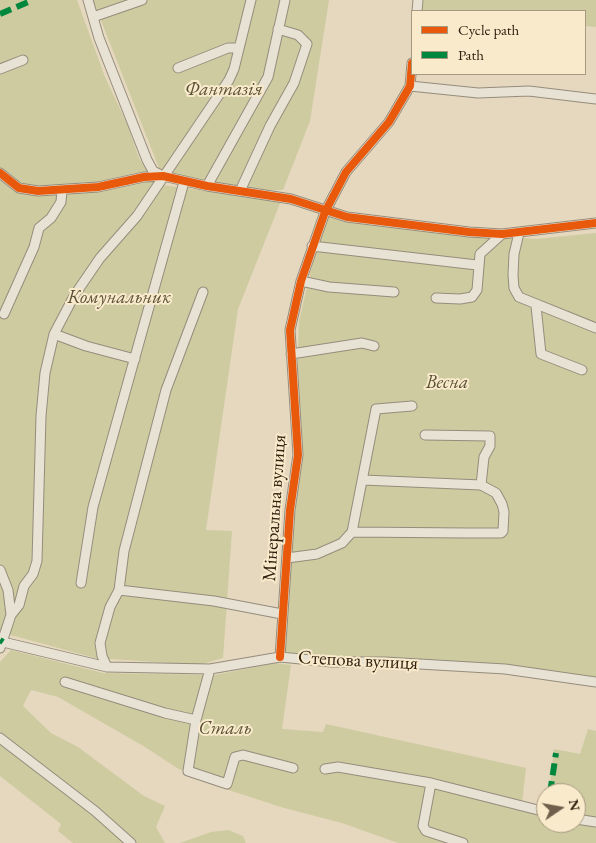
<!DOCTYPE html>
<html>
<head>
<meta charset="utf-8">
<style>
  body { margin:0 }
  #map { position:relative; width:596px; height:843px; overflow:hidden; background:#e5d8be; font-family:"EB Garamond",serif }
  canvas { display:block }
  .legend { position:absolute; left:411px; top:10px; width:175px; height:65px; box-sizing:border-box; background:#f8eaca; border:1px solid #a7997f; margin:0; padding:6px 9px; list-style:none; font-size:15px; color:#2e200f }
  .legend li { display:flex; align-items:center; gap:10px; height:25px }
  .legend b { width:25px; border:1px solid #a7997f }
  .north { position:absolute; left:536px; top:783px; width:50px; height:50px; box-sizing:border-box; background:#f8eaca; border:1px solid #a7997f; border-radius:50%; rotate:78deg; font-size:14px; font-weight:700; line-height:20px; text-align:center; color:#2e200f }
  .north::after { content:''; display:block; margin:auto; width:18px; height:22px; background:#6e604c; clip-path:polygon(50% 0,100% 100%,50% 72%,0 100%) }
</style>
</head>
<body>
<div id="map">
<canvas width="596" height="843"></canvas>
<ul class="legend">
<li><b style="height:6px;background:#e8590c"></b>Cycle path</li>
<li><b style="height:6px;background:#00873e"></b>Path</li>
</ul>
<div class="north">N</div>
</div>
<script>
const ctx = document.querySelector('canvas').getContext('2d');
ctx.lineJoin = 'round';
function fillPath(path, color) { ctx.fillStyle = color; ctx.fill(path, 'evenodd'); }
const toPath = rows => new Path2D(rows.map(r => 'M' + r).join(''));
function stroke(path, color, width, dash) { ctx.strokeStyle = color; ctx.lineWidth = width; ctx.lineCap = dash ? 'butt' : 'round'; ctx.setLineDash(dash || []); ctx.stroke(path); }
function write(font, color, halo, rows, align = 'center') {
  ctx.font = font + ' "EB Garamond",serif'; ctx.lineWidth = 4; ctx.setLineDash([]); ctx.textBaseline = 'middle'; ctx.strokeStyle = halo; ctx.fillStyle = color; for (const [text, x, y, turn = 0] of rows) {
    ctx.save(); ctx.translate(x, y); ctx.rotate((+turn || 0) * Math.PI / 180); ctx.textAlign = isNaN(turn) ? turn : align; if (halo) ctx.strokeText(text, 0, 0); ctx.fillText(text, 0, 0); ctx.restore();
  }
}
fillPath(toPath([
  [0,0,77,0,105,77,128,126,139,158,155,184,281,201,238,309,206,530,232,531,223,658,199,665,95,658,0,632],
  [93,0,329,0,310,121,283,190,250,190,181,178,159,168],
  [421,0,596,0,596,27,585,26,585,11,432,11,421,10],
  [328,216,426,232,536,239,596,233,596,678,283,655,291,521,302,436,297,371,299,321,314,257],
  [11,650,103,673,215,675,275,663,291,665,282,729,323,732,326,724,526,768,522,803,546,809,546,823,576,823,576,793,549,793,554,749,580,754,588,729,596,731,596,843,398,843,342,823,284,808,207,783,177,768,145,747,58,697,31,690,23,706,51,733,78,747,144,796,165,806,156,827,165,843,73,843,58,831,61,824,0,776,0,662],
  [228,830,243,836,246,843,180,843,211,832]
]), '#cecba1');
const minor = toPath([
  [88,0,99,38,147,160,153,171,163,176],
  [417,11,418,0],
  [93,17,142,0],
  [178,68,228,48,239,48],
  [0,69,23,60],
  [410,86,478,93,529,91,596,99],
  [0,173,19,188,38,191,98,187,144,177,163,176,207,186,291,199,347,217,469,232,502,234,596,223],
  [207,186,268,77,285,0],
  [240,191,270,126,294,83,307,44,298,35,278,29],
  [519,233,514,254,513,275,514,288,519,297,596,328],
  [312,246,477,265],
  [301,281,329,287,394,292],
  [436,298,460,299,472,297,477,290,480,254,502,234],
  [536,306,541,354,582,370],
  [4,314,34,247,39,228,51,218,61,202,62,190],
  [54,334,86,346,135,359],
  [291,354,362,343,374,346],
  [425,435,490,436,490,446,484,457,481,485],
  [352,532,467,533,501,533,503,531,504,512,502,504,496,493,481,485,363,480],
  [287,558,317,554,342,543,352,532,376,409,412,406],
  [0,570,8,590,11,615,0,648],
  [81,583,93,507,184,182],
  [119,590,214,601,282,614],
  [11,615,19,605,24,586,33,574,37,561,41,416,45,373,54,334,74,296,100,258,137,216,229,80,234,69,251,0],
  [3,642,107,667,210,669,280,657,332,662,385,662,505,669,596,682],
  [280,657,290,510,298,455,290,330,301,281,325,212,346,172,389,122,410,86,412,63],
  [107,667,102,656,100,643,110,607,119,590,124,551,166,390,203,292],
  [210,669,196,720,188,771,227,784,235,757,243,755,293,768],
  [65,682,165,713,196,720],
  [0,738,95,811,131,843],
  [325,769,338,767,431,783,546,812],
  [431,783,423,826,426,831,463,843],
  [576,819,596,822]
]);
stroke(minor, '#958c7b', 11);
stroke(minor, '#e8e2d5', 9);
stroke(toPath([
  [0,14,33,0],
  [0,640,3,642],
  [550,793,556,753]
]), '#00873e', 6, [12, 6]);
stroke(toPath([
  [0,173,19,188,38,191,98,187,144,177,163,176,207,186,291,199,347,217,469,232,502,234,596,223],
  [280,657,290,510,298,455,290,330,301,281,325,212,346,172,389,122,410,86,412,63]
]), '#e8590c', 8);
write('italic 19px', '#585034', '#f8eaca', [
  ["Фантазія",224,90],
  ["Комунальник",119,298],
  ["Весна",447,383],
  ["Сталь",225,729]
]);
write('19px', '#2e200f', '#f8eaca', [
  ["Мінеральна вулиця",275,508,-86],
  ["Степова вулиця",358,661,3]
]);
</script>
</body>
</html>
